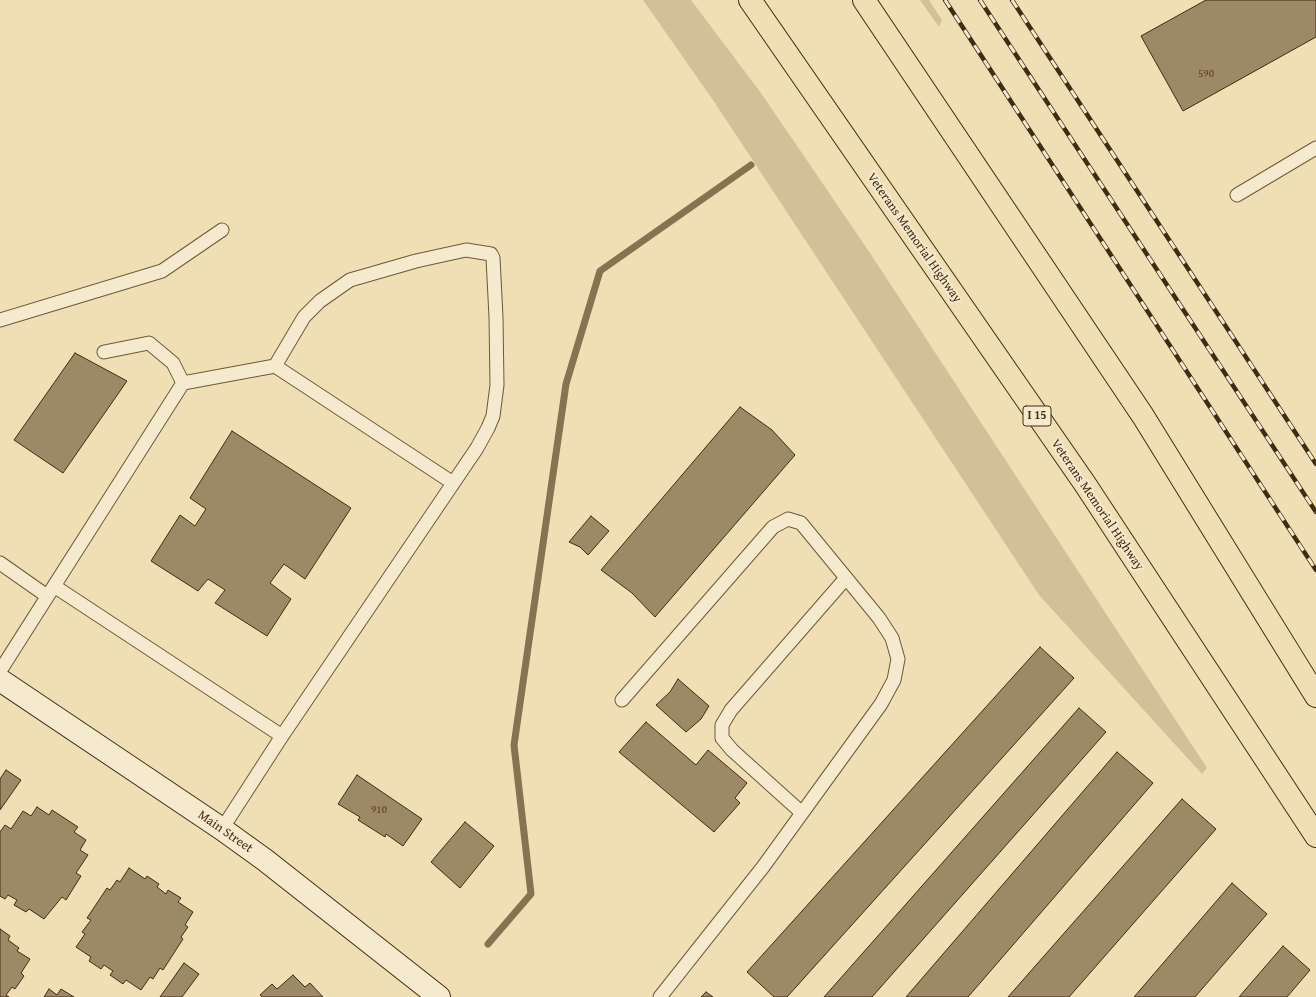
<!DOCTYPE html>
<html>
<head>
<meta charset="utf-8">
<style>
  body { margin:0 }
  canvas { display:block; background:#f0dfb4 }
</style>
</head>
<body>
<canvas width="1316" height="997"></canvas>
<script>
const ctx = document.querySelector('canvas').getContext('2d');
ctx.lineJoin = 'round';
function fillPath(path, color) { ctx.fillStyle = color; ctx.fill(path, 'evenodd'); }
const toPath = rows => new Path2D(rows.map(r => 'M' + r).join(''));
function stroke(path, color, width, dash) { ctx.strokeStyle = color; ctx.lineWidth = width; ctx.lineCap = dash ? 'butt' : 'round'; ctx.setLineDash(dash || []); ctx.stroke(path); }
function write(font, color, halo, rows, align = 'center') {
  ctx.font = font + ' "Gentium Book Plus",serif'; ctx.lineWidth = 4; ctx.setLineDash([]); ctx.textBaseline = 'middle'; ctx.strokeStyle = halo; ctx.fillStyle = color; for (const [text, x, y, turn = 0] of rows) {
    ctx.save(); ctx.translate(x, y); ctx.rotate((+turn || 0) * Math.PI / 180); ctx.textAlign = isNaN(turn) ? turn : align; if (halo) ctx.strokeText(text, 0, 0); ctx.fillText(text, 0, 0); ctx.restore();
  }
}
fillPath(toPath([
  [643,0,691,0,761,93,870,253,1207,768,1202,774,1039,595,715,103],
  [920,0,929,0,942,20,939,27]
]), '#d3c098');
stroke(toPath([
  [488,944,531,894,514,745,566,384,600,271,751,165]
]), '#877252', 7);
const building = toPath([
  [1206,0,1316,0,1316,37,1183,111,1141,36,1206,0],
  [75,353,127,381,63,473,14,440,75,353],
  [740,407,772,430,795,455,655,617,632,593,601,570,740,407],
  [232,431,351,508,305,579,284,564,270,583,291,599,267,636,215,603,225,590,208,579,198,591,151,561,180,515,195,526,206,509,190,498,232,431],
  [591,516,609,531,588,555,580,547,569,542,591,516],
  [1040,647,1074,678,787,997,774,997,747,972,1040,647],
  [678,679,709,706,701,719,686,732,656,705,670,692,678,679],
  [1079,708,1106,732,872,997,824,997,1079,708],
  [646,722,696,765,708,750,747,783,735,798,740,803,714,832,619,752,646,722],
  [1117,752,1153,783,968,997,906,997,1117,752],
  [6,770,21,780,0,810,0,779,6,770],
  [357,775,422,819,403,846,386,834,385,837,358,820,360,817,338,804,357,775],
  [1182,799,1216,829,1069,997,1008,997,1182,799],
  [37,807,49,815,52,810,78,827,74,832,86,840,80,850,88,855,76,873,81,876,66,900,62,897,44,919,29,909,26,912,14,905,17,900,8,895,5,899,0,896,0,832,5,825,11,829,23,811,31,816,37,807],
  [465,822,494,846,460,888,431,862,465,822],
  [129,868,145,879,147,876,159,884,157,887,166,894,168,890,181,898,178,902,193,912,185,925,188,927,181,937,183,939,163,970,160,968,153,979,150,977,141,990,126,980,123,984,110,975,113,971,104,965,101,969,89,961,91,957,76,947,85,934,82,932,91,920,87,918,107,888,110,890,117,880,120,882,129,868],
  [1232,883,1267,914,1195,997,1134,997,1232,883],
  [0,929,10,936,8,940,19,948,17,951,30,959,21,973,24,976,15,989,12,987,6,995,9,997,0,997,0,929],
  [1283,946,1310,970,1287,997,1239,997,1283,946],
  [184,963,199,974,182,997,160,997,184,963],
  [293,975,305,987,310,983,323,997,262,997,260,995,272,984,277,989,293,975],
  [49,989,57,995,61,989,74,997,44,997,49,989],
  [706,992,713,997,701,997,706,992]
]);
fillPath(building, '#9d8966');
stroke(building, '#432b11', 1);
const service = toPath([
  [1237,195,1316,148],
  [0,320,162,271,222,230],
  [104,352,149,343,173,363,183,383],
  [0,563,47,596],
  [54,586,282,736],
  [0,671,183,383,275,366,453,483],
  [622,700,773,527,788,519,801,523,879,618,892,638,898,659,894,680,881,704,763,867,660,997],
  [802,813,732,750,722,738,722,725,731,710,846,578],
  [222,829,282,736,477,448,488,428,493,416,497,385,496,317,493,258,491,254,466,250,416,261,350,280,320,301,304,317,275,366]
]);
const secondary = toPath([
  [0,680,222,829,265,860,439,997]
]);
const motorway = toPath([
  [750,0,1085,484,1316,836],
  [864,0,1143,416,1316,696]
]);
stroke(service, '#6e583a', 15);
stroke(secondary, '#432b11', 24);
stroke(motorway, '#432b11', 24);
stroke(service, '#f5eace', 13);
stroke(secondary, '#f5eace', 22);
stroke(motorway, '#f0dfb4', 22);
const rail = toPath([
  [945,0,1316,570],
  [980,0,1316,512],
  [1012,0,1316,464]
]);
stroke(rail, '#432b11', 4.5);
stroke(rail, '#f5eace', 3, [9]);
write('11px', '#5a4226', null, [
  ["590",1206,74],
  ["910",379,810]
]);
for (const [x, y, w] of [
  [1037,416,28]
]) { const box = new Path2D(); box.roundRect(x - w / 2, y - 10, w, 20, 3); ctx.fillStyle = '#f5eace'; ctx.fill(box); stroke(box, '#432b11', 1); }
write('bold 12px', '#432b11', null, [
  ["I 15",1037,416]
]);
write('13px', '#432b11', '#f5eace', [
  ["Veterans Memorial Highway",914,238,55],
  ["Veterans Memorial Highway",1097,505,56],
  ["Main Street",225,832,35]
]);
</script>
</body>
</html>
